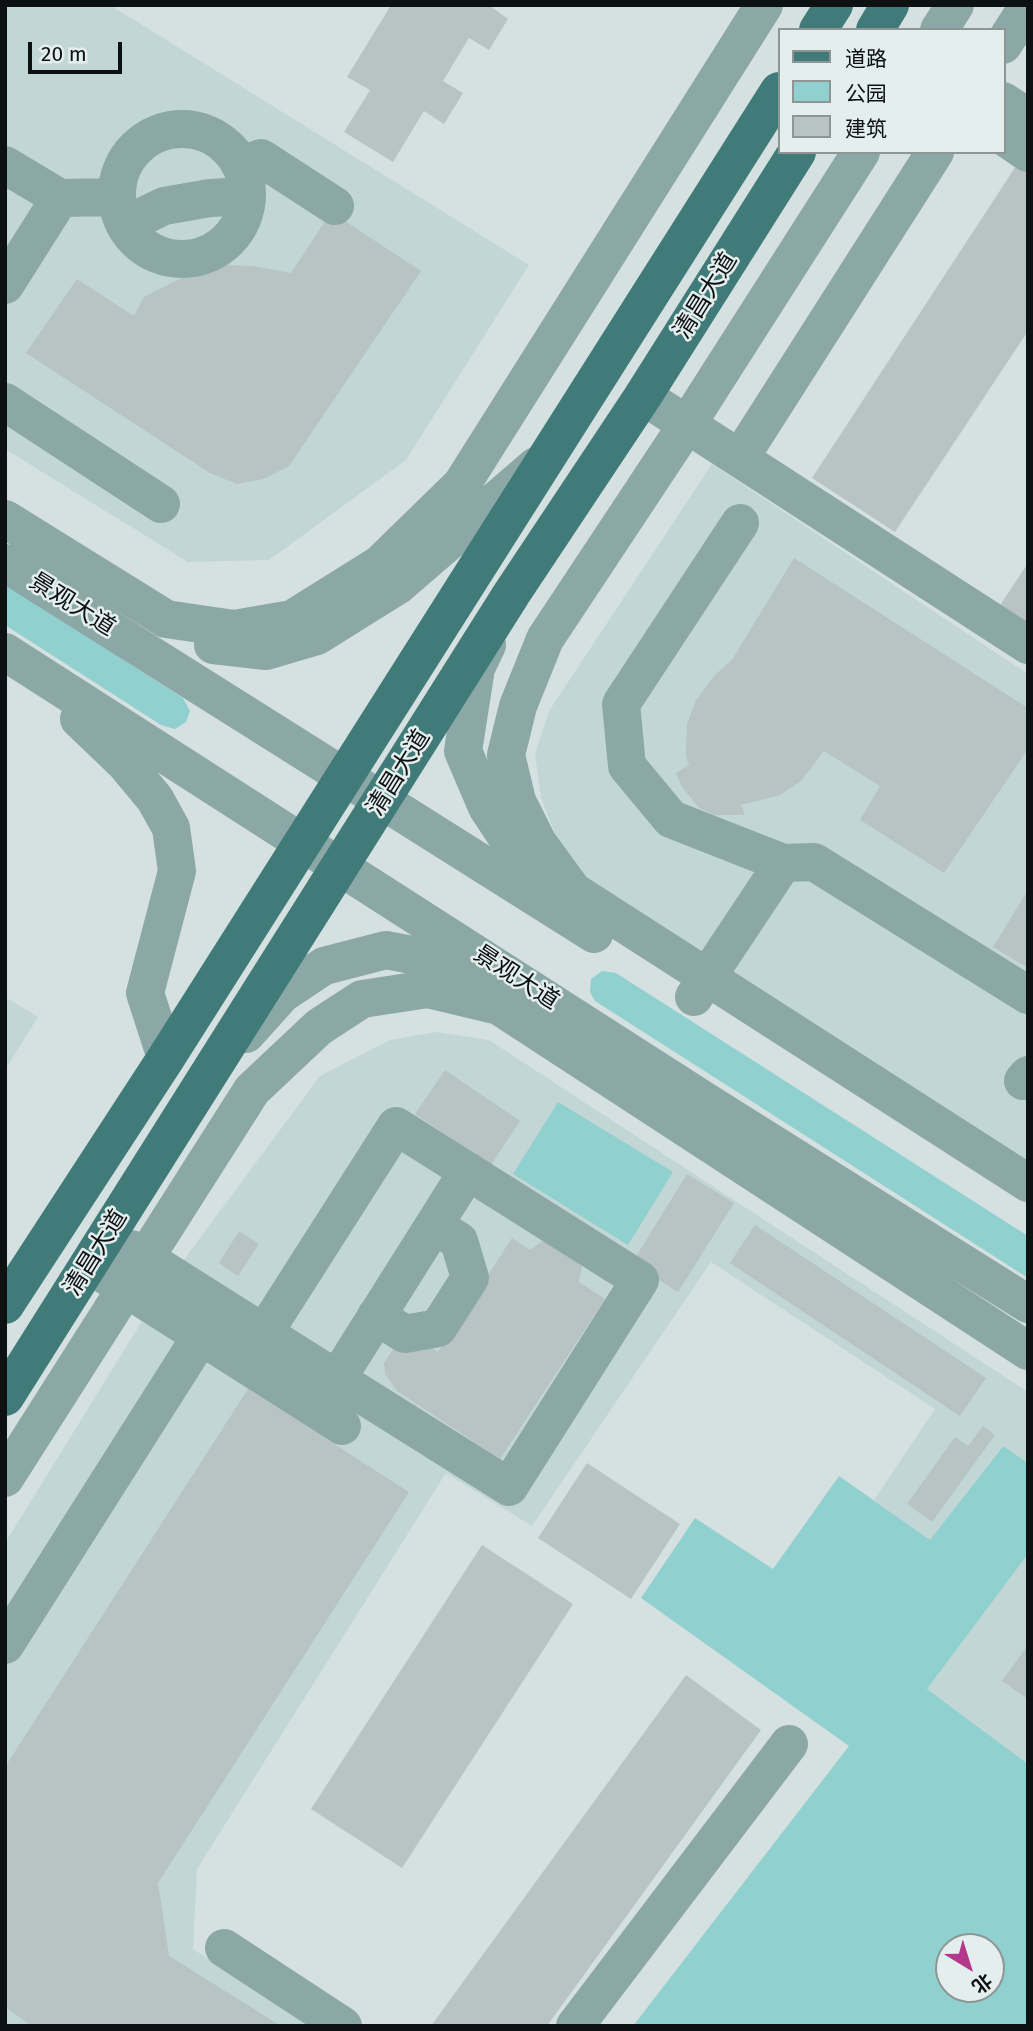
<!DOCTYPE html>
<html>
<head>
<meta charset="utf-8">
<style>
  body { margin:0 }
  #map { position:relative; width:1033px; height:2031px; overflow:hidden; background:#d5e1e0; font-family:"Fira Sans","Noto Sans SC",sans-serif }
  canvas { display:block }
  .frame { position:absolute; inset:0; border:7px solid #0d1111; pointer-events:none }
  .legend { position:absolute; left:778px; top:28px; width:228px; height:126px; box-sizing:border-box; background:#e3eeed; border:2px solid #8d9695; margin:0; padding:9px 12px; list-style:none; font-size:21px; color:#0d1111 }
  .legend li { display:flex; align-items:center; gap:14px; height:35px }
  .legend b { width:35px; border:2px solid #8d9695 }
  .north { position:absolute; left:935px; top:1933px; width:70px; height:70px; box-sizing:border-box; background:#e3eeed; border:2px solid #8d9695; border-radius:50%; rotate:142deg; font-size:19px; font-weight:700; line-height:28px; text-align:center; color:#0d1111 }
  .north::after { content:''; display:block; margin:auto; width:24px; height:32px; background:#b3388b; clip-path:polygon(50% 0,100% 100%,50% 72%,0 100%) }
  .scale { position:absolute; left:28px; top:42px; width:94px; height:32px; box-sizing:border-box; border:4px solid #0d1111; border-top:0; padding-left:9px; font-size:21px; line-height:24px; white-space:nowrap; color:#0d1111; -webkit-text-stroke:5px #e3eeed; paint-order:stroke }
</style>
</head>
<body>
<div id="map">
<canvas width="1033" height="2031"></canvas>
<div class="frame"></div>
<ul class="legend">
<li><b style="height:9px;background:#407b79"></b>道路</li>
<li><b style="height:19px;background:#90d0ce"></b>公园</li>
<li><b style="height:19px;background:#b8c3c3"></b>建筑</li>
</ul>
<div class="north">北</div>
<div class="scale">20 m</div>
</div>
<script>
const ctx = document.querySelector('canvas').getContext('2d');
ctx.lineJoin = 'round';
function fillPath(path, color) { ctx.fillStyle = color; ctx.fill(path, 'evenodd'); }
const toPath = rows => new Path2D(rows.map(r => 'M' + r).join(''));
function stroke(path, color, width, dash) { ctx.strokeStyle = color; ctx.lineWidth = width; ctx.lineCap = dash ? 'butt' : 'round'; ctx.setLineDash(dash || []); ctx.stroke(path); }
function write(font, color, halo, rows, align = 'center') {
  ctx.font = font + ' "Fira Sans","Noto Sans SC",sans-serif'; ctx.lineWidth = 5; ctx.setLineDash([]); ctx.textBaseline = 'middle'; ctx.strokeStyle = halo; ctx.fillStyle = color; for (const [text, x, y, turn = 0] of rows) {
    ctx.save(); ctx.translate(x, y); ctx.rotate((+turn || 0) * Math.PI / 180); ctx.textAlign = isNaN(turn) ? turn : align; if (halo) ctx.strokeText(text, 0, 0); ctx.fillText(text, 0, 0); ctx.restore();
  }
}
fillPath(toPath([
  [5,5,110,5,529,265,406,460,269,560,188,562,5,449],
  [712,464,1028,674,1028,1167,589,883,559,844,541,798,535,754,549,711],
  [5,997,38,1017,5,1070],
  [436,1032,489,1040,1028,1392,1028,1463,1002,1446,930,1541,874,1500,935,1409,711,1262,532,1526,446,1473,197,1869,193,1949,311,2026,5,2026,5,1543,160,1292,320,1076,390,1040],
  [1028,1554,1028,1764,927,1689]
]), '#c2d6d5');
fillPath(toPath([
  [5,584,183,698,190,711,186,722,175,729,161,725,5,625],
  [602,971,616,973,1028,1236,1028,1278,595,1001,590,992,591,979],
  [558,1102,673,1172,628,1245,513,1174],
  [1003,1446,1028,1463,1028,1554,927,1689,1028,1764,1028,2026,633,2026,849,1746,641,1598,695,1518,773,1569,839,1476,930,1540],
  [949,1947,991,1947,991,1989,949,1989]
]), '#90d0ce');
fillPath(toPath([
  [391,5,489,5,508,19,489,50,469,38,443,81,463,93,444,124,424,111,393,162,344,132,370,90,347,77],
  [1016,166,1028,173,1028,331,895,532,812,478],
  [331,212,421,271,289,466,263,479,237,484,210,473,26,353,77,279,134,316,144,297,199,269,223,265,253,266,291,273],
  [794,558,1028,708,1028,749,944,873,860,820,880,786,824,751,801,781,780,795,741,805,745,815,714,815,699,808,682,787,676,773,689,765,686,755,687,724,696,700,716,674,732,660],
  [1028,563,1028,630,997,610],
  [1028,890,1028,968,993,947],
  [445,1070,520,1121,491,1165,415,1114],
  [687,1174,734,1203,678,1292,632,1263],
  [755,1225,986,1378,960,1416,730,1263],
  [239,1231,259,1244,238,1276,219,1263],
  [548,1237,583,1260,579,1282,605,1299,500,1459,397,1391,385,1374,384,1363,396,1345,428,1345,438,1352,512,1238,530,1250],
  [248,1389,409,1492,158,1883,169,1956,281,2026,32,2026,5,2007,5,1767],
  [983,1426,995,1435,932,1522,907,1504,955,1437,968,1446],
  [587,1463,680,1524,631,1599,538,1538],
  [482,1545,573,1604,402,1868,311,1809],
  [1028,1645,1028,1699,1002,1681],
  [686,1675,761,1730,547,2026,431,2026]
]), '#b8c3c3');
stroke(toPath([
  [939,30,955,5],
  [1003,45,1028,6],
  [1003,101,1028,117],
  '117 194a65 65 0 1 1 130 0a65 65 0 1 1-130 0Z',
  [1003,136,1028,153],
  [861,152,688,423,545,639,518,706,506,755,517,801,538,843,573,891,1028,1183],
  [5,165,60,198,117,197],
  [240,165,261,158,335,206],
  [125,225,164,206,210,198,247,196],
  [5,285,60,198],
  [643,396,1028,645],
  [5,402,161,504],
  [740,458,935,152],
  [5,519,166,619,234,629,292,619,380,564,462,484,764,5],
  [740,523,621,704,627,766,671,819,783,863,814,862,1028,995],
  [5,563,594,934],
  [213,645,266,651,317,636,397,586,536,466],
  [487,645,476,668,463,751,487,807,533,877],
  [5,652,708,1103,1028,1304],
  [79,719,125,763,155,799,171,828,177,871,145,993,166,1058],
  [694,997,783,863],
  [246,1034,282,994,324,966,386,950,484,969],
  [1023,1081,1028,1075],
  [131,1249,264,1333,337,1379,509,1487,640,1280,396,1126,264,1333],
  [105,1275,342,1426],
  [376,1316,405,1334,438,1328,470,1278,459,1241,434,1225],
  [337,1379,468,1171],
  [5,1478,252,1090,319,1027,362,999,428,989,499,1006,1028,1351],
  [5,1645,201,1336],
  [224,1948,343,2026],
  [575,2026,789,1744]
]), '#8ba8a7', 38);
stroke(toPath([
  [818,30,834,5],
  [875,30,890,5],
  [5,1305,166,1058,779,91],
  [5,1397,512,593,643,396,797,152]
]), '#407b79', 38);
write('24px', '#0d1111', '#e3eeed', [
  ["清昌大道",706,296,-58],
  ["景观大道",72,605,32],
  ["清昌大道",399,773,-58],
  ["景观大道",516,978,33],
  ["清昌大道",96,1253,-58]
]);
</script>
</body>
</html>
